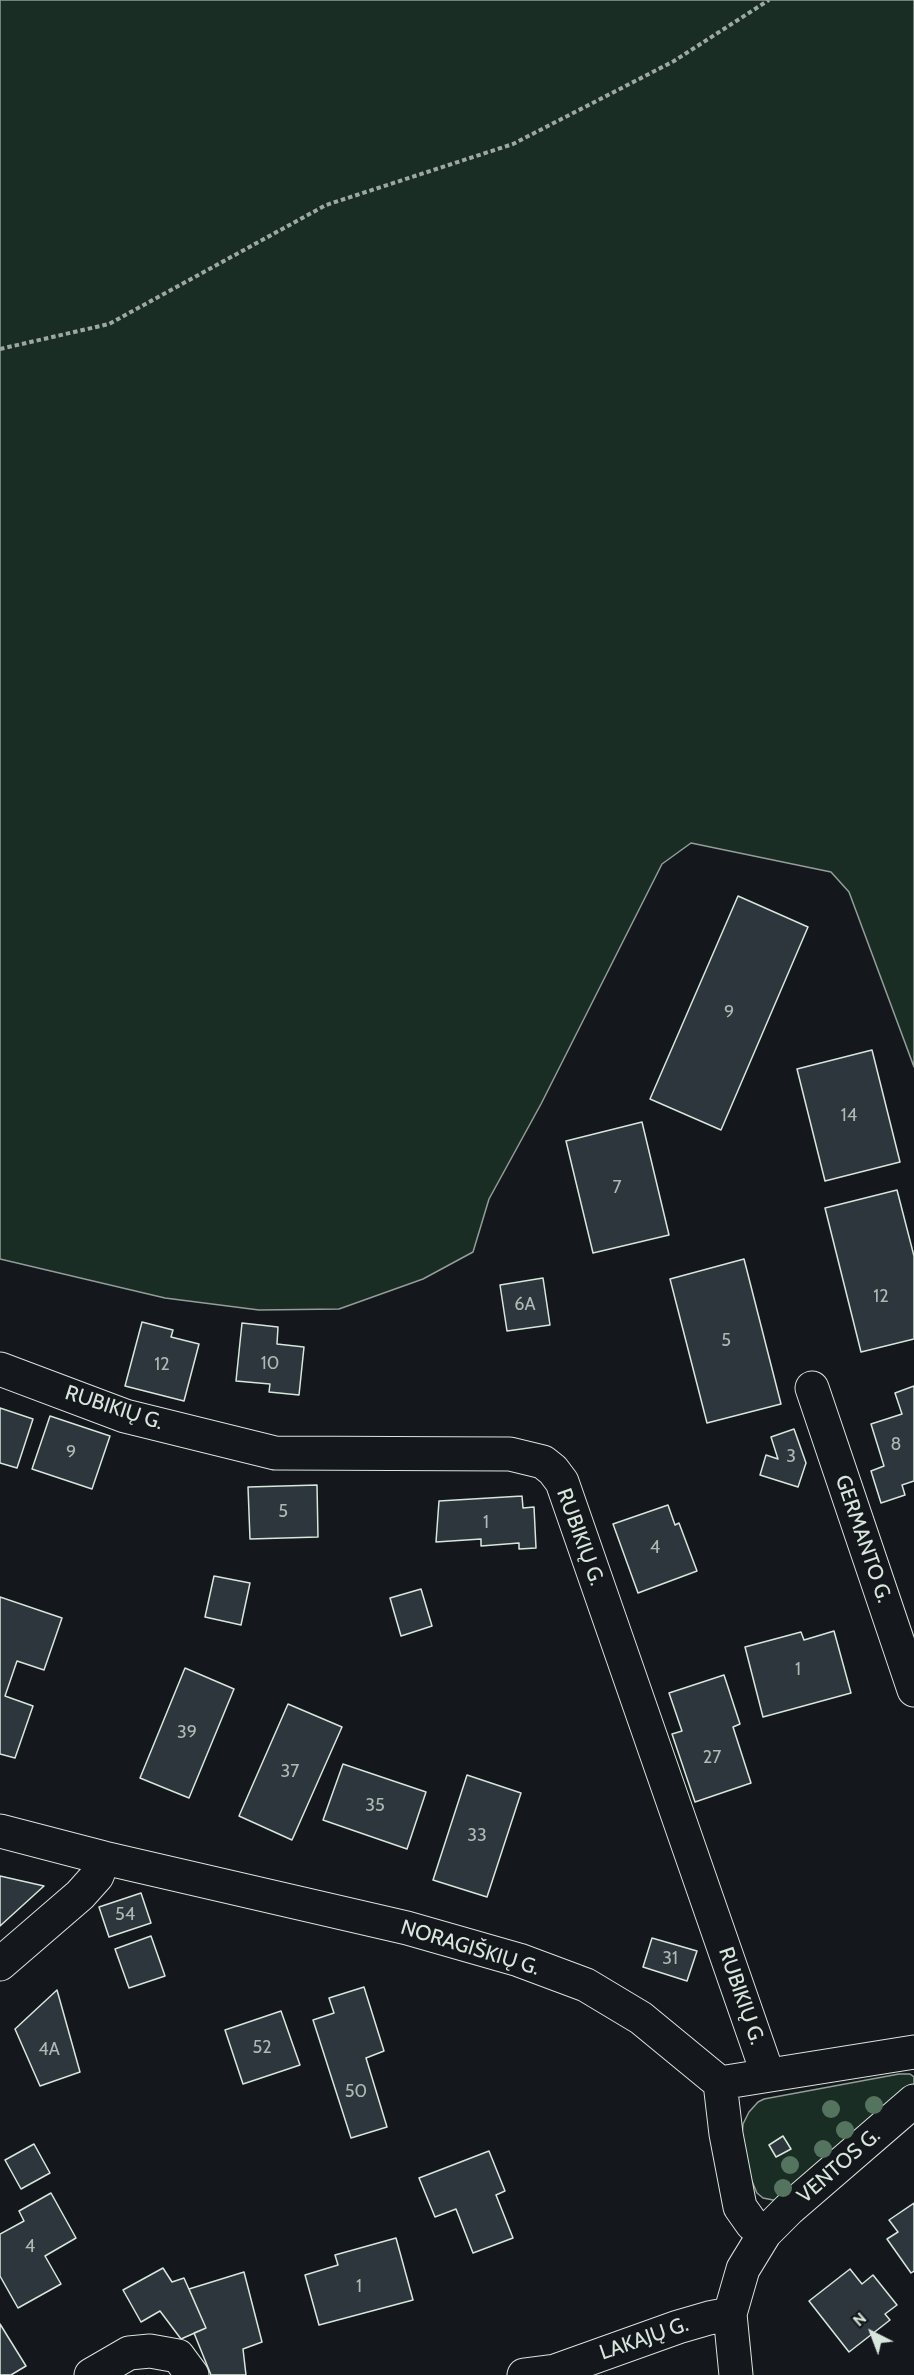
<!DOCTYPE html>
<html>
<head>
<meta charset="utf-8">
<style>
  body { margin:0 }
  #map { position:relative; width:914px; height:2375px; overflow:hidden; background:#14181c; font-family:Cabin,sans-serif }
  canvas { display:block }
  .north { position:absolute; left:842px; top:2303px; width:60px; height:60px; -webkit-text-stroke:4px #14181c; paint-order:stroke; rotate:318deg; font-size:16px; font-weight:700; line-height:24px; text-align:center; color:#d8e6dc }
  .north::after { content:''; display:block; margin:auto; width:21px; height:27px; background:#d8e6dc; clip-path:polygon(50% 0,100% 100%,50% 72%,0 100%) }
</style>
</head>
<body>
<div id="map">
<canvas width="914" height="2375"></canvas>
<div class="north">N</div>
</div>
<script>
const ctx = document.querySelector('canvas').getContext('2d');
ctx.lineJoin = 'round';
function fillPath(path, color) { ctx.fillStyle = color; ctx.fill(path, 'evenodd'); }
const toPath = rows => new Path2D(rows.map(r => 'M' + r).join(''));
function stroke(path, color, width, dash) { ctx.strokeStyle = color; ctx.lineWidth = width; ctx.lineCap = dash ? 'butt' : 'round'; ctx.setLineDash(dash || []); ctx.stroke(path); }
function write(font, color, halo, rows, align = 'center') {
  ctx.font = font + ' Cabin,sans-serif'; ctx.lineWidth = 4.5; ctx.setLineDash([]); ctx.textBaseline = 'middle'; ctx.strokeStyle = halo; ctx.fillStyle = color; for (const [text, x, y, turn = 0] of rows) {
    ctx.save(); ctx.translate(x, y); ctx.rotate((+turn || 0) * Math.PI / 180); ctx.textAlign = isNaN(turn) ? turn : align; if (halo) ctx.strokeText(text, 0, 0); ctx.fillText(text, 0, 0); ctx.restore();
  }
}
const green = toPath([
  [0,0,914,0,914,1067,849,892,831,872,691,843,662,864,541,1104,489,1199,473,1252,423,1279,339,1309,259,1310,165,1298,0,1259,0,0],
  [899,2074,910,2074,914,2077,914,2085,783,2202,763,2198,757,2193,748,2172,742,2137,743,2124,749,2112,758,2102,764,2099,899,2074]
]);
fillPath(green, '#1a2d24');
stroke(green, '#939e99', 1.5);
const building = toPath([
  [738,896,808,927,721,1130,650,1099,738,896],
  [872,1050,900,1162,825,1181,797,1069,872,1050],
  [642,1122,669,1235,593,1253,566,1141,642,1122],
  [897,1190,914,1256,914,1339,861,1352,825,1208,897,1190],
  [744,1259,781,1404,707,1423,670,1279,744,1259],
  [543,1278,550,1325,507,1331,500,1285,543,1278],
  [142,1322,173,1330,171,1337,199,1344,184,1401,125,1386,142,1322],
  [242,1323,278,1327,277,1344,304,1347,299,1395,269,1392,270,1384,236,1381,242,1323],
  [914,1386,914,1481,902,1485,905,1495,881,1503,871,1471,884,1466,871,1424,902,1414,895,1393,914,1386],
  [0,1408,33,1419,17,1468,0,1463,0,1408],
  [50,1416,110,1436,92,1489,32,1469,50,1416],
  [794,1429,806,1463,798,1487,760,1475,766,1455,778,1459,771,1437,794,1429],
  [317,1485,318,1537,250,1539,248,1487,317,1485],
  [522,1496,523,1508,534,1507,536,1548,519,1549,519,1543,481,1546,481,1539,436,1542,439,1501,522,1496],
  [668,1505,675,1525,679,1523,697,1571,638,1593,613,1524,668,1505],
  [214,1576,250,1583,241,1625,205,1617,214,1576],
  [421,1589,432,1626,401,1636,390,1598,421,1589],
  [0,1597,62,1618,44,1670,17,1661,5,1696,33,1706,15,1758,0,1754,0,1597],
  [834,1631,851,1693,763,1717,745,1647,801,1632,804,1640,834,1631],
  [185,1668,234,1689,189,1798,140,1778,185,1668],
  [724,1675,740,1724,733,1727,751,1783,695,1802,672,1734,682,1731,669,1693,724,1675],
  [288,1704,342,1727,292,1840,239,1816,288,1704],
  [343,1764,426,1792,407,1849,323,1820,343,1764],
  [467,1775,521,1793,487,1897,433,1880,467,1775],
  [0,1876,44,1886,0,1926,0,1876],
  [141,1893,151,1923,109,1937,99,1907,141,1893],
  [151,1936,165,1976,129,1988,115,1949,151,1936],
  [652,1938,697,1951,687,1981,643,1967,652,1938],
  [364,1987,384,2051,366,2058,387,2127,351,2138,313,2020,334,2013,329,1998,364,1987],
  [57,1990,80,2072,40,2086,15,2029,57,1990],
  [281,2011,300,2065,243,2084,225,2030,281,2011],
  [783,2136,791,2149,776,2157,769,2145,783,2136],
  [34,2144,50,2173,21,2189,5,2160,34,2144],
  [489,2151,505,2191,496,2195,513,2238,473,2253,456,2209,435,2217,419,2178,489,2151],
  [51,2193,76,2238,45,2256,61,2284,18,2308,0,2276,0,2234,24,2221,19,2211,51,2193],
  [914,2203,914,2271,911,2273,887,2239,898,2232,889,2220,914,2203],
  [396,2238,413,2300,319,2325,305,2275,338,2265,335,2255,396,2238],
  [163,2268,172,2282,184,2278,206,2328,181,2339,160,2311,141,2322,123,2290,163,2268],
  [850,2269,862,2284,873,2275,897,2305,885,2314,890,2320,849,2352,809,2301,850,2269],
  [244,2272,262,2342,243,2349,246,2375,211,2375,194,2333,206,2328,189,2289,244,2272],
  [0,2324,26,2366,11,2375,0,2375,0,2324]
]);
fillPath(building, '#2c363c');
stroke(building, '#d8e6dc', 1.5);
const minor = toPath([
  [0,1369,125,1416,275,1453,510,1454,543,1462,553,1470,562,1482,768,2075],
  [812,1388,914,1690],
  [0,1831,104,1858,407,1928,519,1960,586,1985,641,2018,720,2083,914,2052],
  [0,1964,80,1895,97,1876,104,1858],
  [720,2083,726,2134,740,2207,752,2224,765,2233],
  [91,2375,129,2353,150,2351,178,2356,192,2375],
  [524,2375,555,2371,678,2327,709,2318,730,2314],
  [736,2375,730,2314,743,2269,765,2233,789,2209,914,2101]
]);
stroke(minor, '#d8e6dc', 35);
stroke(toPath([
  [0,349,109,324,326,205,513,144,674,61,769,0]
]), '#9da8a2', 4, [4.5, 3]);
stroke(minor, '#14181c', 33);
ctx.fillStyle = '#55745f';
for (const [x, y] of [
  [874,2105],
  [831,2109],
  [845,2130],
  [823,2149],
  [790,2165],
  [783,2188]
]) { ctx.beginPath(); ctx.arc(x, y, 9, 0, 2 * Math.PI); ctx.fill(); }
write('18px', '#adbab4', null, [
  ["9",729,1013],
  ["14",849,1116],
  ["7",617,1188],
  ["12",881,1297],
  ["6A",525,1305],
  ["5",726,1341],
  ["10",270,1364],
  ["12",162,1365],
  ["8",896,1445],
  ["9",71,1453],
  ["3",791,1457],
  ["5",283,1512],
  ["1",486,1523],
  ["4",655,1548],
  ["1",798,1670],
  ["39",187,1733],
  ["27",712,1758],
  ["37",290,1772],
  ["35",375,1806],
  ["33",477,1836],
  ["54",125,1915],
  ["31",670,1959],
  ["52",262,2048],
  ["4A",49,2050],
  ["50",356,2092],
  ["4",30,2247],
  ["1",359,2287]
]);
write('21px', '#d8e6dc', '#14181c', [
  ["RUBIKIŲ G.",114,1408,18],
  ["RUBIKIŲ G.",580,1537,70],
  ["GERMANTO G.",863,1539,71],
  ["NORAGIŠKIŲ G.",470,1948,17],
  ["RUBIKIŲ G.",741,1996,71],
  ["VENTOS G.",839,2166,-41],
  ["LAKAJŲ G.",644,2339,-19]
]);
</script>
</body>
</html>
